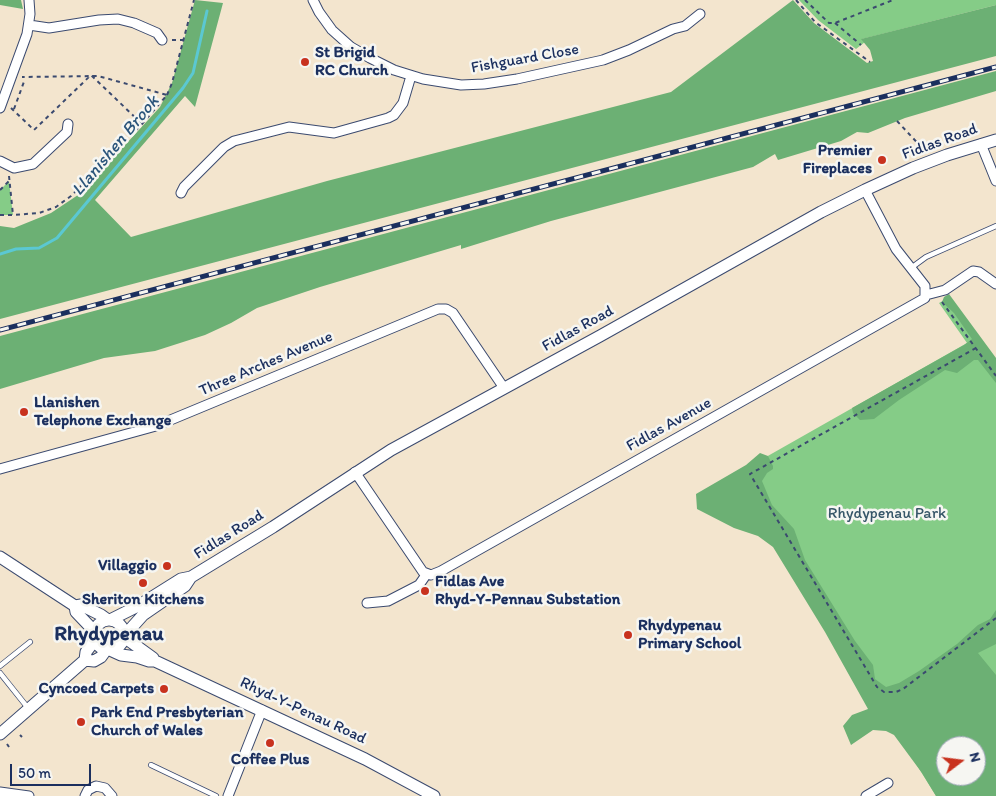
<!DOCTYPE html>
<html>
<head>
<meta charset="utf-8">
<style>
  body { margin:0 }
  #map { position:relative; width:996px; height:796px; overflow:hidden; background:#f3e5ce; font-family:Itim,sans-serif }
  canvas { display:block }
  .north { position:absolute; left:936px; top:736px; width:50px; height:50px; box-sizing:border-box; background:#f6f6f2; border:1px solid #9ea6b7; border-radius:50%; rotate:75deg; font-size:14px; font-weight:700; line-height:20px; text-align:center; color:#1b2f5e }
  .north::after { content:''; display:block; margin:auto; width:18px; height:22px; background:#c8321e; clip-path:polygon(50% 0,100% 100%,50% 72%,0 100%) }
  .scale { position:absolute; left:10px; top:764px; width:81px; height:22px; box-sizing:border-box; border:2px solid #1b2f5e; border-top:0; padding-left:6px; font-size:15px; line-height:18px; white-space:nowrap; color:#1b2f5e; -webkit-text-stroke:4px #f6f6f2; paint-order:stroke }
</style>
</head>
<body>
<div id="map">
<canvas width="996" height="796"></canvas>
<div class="north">N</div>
<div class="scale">50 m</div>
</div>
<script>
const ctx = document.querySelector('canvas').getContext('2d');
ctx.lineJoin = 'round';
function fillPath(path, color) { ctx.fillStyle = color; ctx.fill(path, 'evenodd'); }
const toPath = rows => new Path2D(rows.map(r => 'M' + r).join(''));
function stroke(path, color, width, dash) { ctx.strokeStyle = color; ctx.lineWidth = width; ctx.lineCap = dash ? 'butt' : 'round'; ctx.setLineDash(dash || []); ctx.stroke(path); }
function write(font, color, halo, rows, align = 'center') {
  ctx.font = font + ' Itim,sans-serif'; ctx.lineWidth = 5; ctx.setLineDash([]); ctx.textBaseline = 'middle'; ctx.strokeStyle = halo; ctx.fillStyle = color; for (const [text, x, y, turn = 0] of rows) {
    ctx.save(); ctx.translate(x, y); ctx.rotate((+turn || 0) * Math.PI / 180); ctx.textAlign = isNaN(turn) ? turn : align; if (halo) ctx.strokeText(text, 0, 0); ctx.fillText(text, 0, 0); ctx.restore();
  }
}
fillPath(toPath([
  [799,0,996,0,996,5,862,39,865,42,856,49,818,20],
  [9,181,13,215,0,215,0,190],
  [948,298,996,363,996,796,936,796,736,474,967,343,939,303],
  [946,746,976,746,976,776,946,776]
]), '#85cc87');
fillPath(toPath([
  [0,0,21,0,23,9,0,5],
  [195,0,223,3,195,107,185,96,95,200,131,237,327,181,671,92,793,0,814,23,867,63,873,61,870,50,861,39,996,5,996,56,0,319,0,226,14,228,51,213,81,193,160,107,172,83],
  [996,71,996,91,905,118,868,133,857,132,841,141,778,160,775,154,753,167,551,221,461,249,461,245,320,287,257,308,231,323,205,335,155,351,104,358,0,389,0,336],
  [949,294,996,358,996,383,978,360,974,360,957,373,945,370,899,400,874,419,860,420,853,413,852,408,964,345,972,339,954,313,942,302,944,297],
  [760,453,768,456,773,466,773,469,767,473,762,481,772,505,794,529,805,560,855,641,873,665,875,679,886,687,899,683,919,671,957,644,978,625,990,619,996,610,996,644,978,653,996,675,996,796,936,796,922,773,894,735,886,731,873,730,851,745,843,726,852,715,868,709,825,632,773,547,758,536,734,528,697,509,696,494,746,465],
  [946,746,976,746,976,776,946,776]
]), '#6cb074');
stroke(toPath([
  [0,254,16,249,39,248,57,238,183,88,193,73,207,11]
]), '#5bc8d2', 3);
const service = toPath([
  [911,268,926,257,996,226],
  [0,666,30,642],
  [0,673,28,708],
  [151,765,216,796]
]);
const minor = toPath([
  [313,0,319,12,332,30,351,47,370,58,394,70,423,79,461,85,484,84,517,79,603,60,629,50,673,29,685,26,700,14],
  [29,25,49,28,99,20,118,19,134,23,157,33,162,40],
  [0,108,27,34,30,14,29,0],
  [981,144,996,181],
  [0,161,14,168,33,164,67,132,68,124],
  [181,193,184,187,224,147,234,141,289,127,334,133,388,118,394,115,403,103,411,76],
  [926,295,945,290,973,271,979,272,996,284],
  [0,469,156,426,438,309,446,309,453,313,504,388],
  [355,472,423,572,431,575,441,571,925,298,925,286,896,249,865,190],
  [367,603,388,601,419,585,426,575],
  [0,792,29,796],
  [85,796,88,790,96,786,105,788,112,796],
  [228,796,262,710],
  [866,796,888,783]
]);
const tertiary = toPath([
  [0,557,75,606,81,605,101,615,108,620],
  [75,606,76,612,95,632],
  [110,620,138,606,181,579,191,577,273,527,391,450,600,336,821,212,865,190,913,168,947,155,996,140],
  '94 635a15 15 0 1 1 30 0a15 15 0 1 1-30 0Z',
  [125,635,143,615,185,586,191,577],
  [124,637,153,658],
  [110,650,121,655,137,657,149,661,155,661,365,759,434,796],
  [85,660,94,661,101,657,106,650],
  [0,734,85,660,86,652,95,640]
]);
stroke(service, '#3b4a6f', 6);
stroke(minor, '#3b4a6f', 11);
stroke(tertiary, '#3b4a6f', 13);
stroke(toPath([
  [796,0,815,22,870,62],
  [805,0,829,23,835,23,893,0],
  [835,23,861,45],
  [172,40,183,40],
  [167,95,172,83,194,0],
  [11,108,34,130,91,75,142,124],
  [14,109,25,79],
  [897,121,925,151],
  [9,176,13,215],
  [0,190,9,181],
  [0,215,13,215,39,213,56,207,71,196,142,124,167,95,98,76,22,77],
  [942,302,996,376],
  [976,348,750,474,877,687,884,692,896,692,903,689,996,618],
  [20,735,22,737],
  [7,744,9,747]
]), '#3b4a6f', 2, [4, 4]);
stroke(service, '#fff', 4.5);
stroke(minor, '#fff', 9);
stroke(tertiary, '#fff', 11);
const rail = toPath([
  [0,330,996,67]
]);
stroke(rail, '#1b2f5e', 5);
stroke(rail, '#f6f6f2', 3, [9]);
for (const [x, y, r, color] of [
  [305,62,5,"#c8321e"],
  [882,160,5,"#c8321e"],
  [24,412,5,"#c8321e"],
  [167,566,5,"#c8321e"],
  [143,583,5,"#c8321e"],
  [425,591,5,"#c8321e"],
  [628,635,5,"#c8321e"],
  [164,689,5,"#c8321e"],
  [81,722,5,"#c8321e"],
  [270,743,5,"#c8321e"]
]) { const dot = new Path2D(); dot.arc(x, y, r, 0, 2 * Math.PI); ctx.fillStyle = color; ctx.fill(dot); stroke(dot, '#f6f6f2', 2); }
write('bold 16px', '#1b2f5e', '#f6f6f2', [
  ["St Brigid",315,53],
  ["RC Church",315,71],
  ["Premier",872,151,"right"],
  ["Fireplaces",872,169,"right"],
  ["Llanishen",34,403],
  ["Telephone Exchange",34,421],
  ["Villaggio",157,566,"right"],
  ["Fidlas Ave",435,582],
  ["Rhyd-Y-Pennau Substation",435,600],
  ["Sheriton Kitchens",143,600,"center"],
  ["Rhydypenau",638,626],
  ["Primary School",638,644],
  ["Cyncoed Carpets",154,689,"right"],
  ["Park End Presbyterian",91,713],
  ["Church of Wales",91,731],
  ["Coffee Plus",270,760,"center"]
], 'left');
write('16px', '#1b2f5e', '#f6f6f2', [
  ["Fishguard Close",525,59,-10],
  ["Fidlas Road",940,142,-20],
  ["Fidlas Road",578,329,-29],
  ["Three Arches Avenue",266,364,-23],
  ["Fidlas Avenue",669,425,-29],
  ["Fidlas Road",229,535,-32],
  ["Rhyd-Y-Penau Road",303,711,25]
]);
write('16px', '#365668', '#f6f6f2', [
  ["Rhydypenau Park",887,514]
]);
write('italic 18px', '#2b557b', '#f6f6f2', [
  ["Llanishen Brook",116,146,-50]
]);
write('bold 21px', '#1b2f5e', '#f6f6f2', [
  ["Rhydypenau",109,635]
]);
</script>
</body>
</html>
